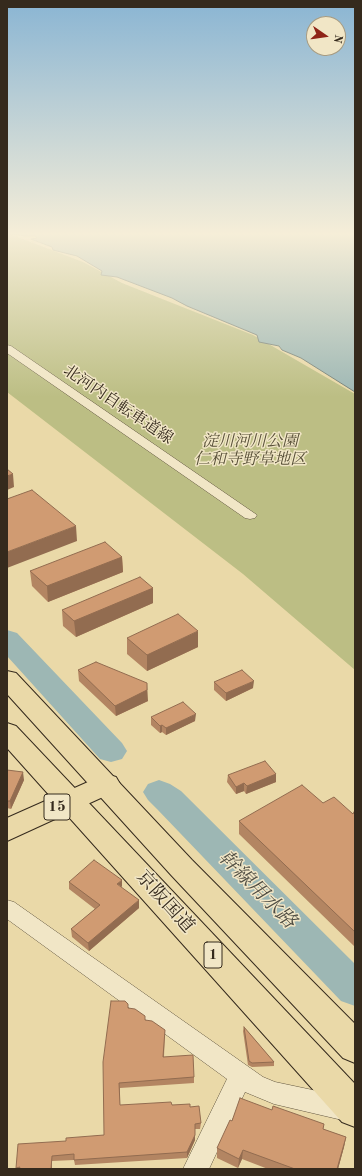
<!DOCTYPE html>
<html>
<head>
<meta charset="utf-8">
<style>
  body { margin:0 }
  #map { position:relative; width:362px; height:1176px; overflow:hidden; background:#ead9a8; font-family:"Old Standard TT",serif }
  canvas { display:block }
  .frame { position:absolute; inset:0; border:8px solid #352a1d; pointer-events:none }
  .north { position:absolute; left:306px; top:16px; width:40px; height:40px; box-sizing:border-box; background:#f1e6c6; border:1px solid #a69b82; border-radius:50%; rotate:103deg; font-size:11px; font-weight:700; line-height:16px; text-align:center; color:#352a1d }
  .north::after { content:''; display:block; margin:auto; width:14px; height:18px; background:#8f2418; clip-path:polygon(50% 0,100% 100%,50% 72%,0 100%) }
</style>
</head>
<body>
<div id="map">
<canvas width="362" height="1176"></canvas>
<div class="frame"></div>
<div class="north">N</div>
</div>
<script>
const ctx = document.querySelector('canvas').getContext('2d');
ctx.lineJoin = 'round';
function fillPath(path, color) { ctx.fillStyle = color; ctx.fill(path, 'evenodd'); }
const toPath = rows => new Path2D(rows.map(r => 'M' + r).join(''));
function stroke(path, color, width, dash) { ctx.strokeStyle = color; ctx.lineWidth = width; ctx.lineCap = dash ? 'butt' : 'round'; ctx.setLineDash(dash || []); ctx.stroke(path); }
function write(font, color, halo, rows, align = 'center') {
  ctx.font = font + ' "Old Standard TT","Noto Serif JP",serif'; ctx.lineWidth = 3; ctx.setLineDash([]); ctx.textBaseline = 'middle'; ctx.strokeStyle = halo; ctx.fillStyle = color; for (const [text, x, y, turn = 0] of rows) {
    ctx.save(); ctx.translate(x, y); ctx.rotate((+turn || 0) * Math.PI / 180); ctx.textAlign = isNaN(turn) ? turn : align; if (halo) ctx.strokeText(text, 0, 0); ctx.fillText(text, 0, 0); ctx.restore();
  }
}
fillPath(toPath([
  [7,233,83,262,122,283,253,335,355,394,355,670,243,574,7,392]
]), '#bcbe84');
const water = toPath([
  [11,233,355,233,355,392,301,358,282,350,279,346,259,342,257,335,187,306,172,298,117,277,101,275,102,271,77,256,53,250,52,247,31,239,37,238,35,236,25,236,11,233]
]);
fillPath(water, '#9db7b4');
stroke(water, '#737f78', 1);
fillPath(toPath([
  [7,630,17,633,122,743,127,751,122,759,111,762,100,759,7,656,7,630],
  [159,780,170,784,181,791,355,964,355,1006,341,1001,157,809,148,800,143,792,148,784,159,780]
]), '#9db7b4');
const minor = toPath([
  [7,345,11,346,257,515,255,518,250,519,245,518,7,353,7,345],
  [7,900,14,902,263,1077,275,1082,355,1099,355,1123,274,1104,245,1092,209,1169,183,1169,227,1079,7,919,7,900]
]);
const primary = toPath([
  [106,774,116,777,120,784,116,791,7,841,7,818,106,774]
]);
const trunk = toPath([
  [7,671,16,673,192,860,355,1024,355,1063,343,1058,172,876,7,694,7,671],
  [7,723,16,726,355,1084,355,1127,342,1122,7,748,7,723]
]);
stroke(minor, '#625640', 1);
stroke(primary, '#352a1d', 2);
stroke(trunk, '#352a1d', 2);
fillPath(minor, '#f1e6c6');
fillPath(primary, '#ead9a8');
fillPath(trunk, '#ead9a8');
fillPath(toPath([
  [122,557,123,572,48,602,32,586,30,571],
  [153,588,153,603,76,637,63,626,62,610],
  [127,638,198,647,147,671,127,654],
  [78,670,148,701,116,716,79,681],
  [214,682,253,688,226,701,214,690],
  [151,717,195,721,166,735,162,732,160,733,151,725],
  [7,770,24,780,11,809,7,808],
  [276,774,276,782,246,794,244,791,236,794,227,782,228,775],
  [323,803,353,814,355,810,355,947,239,834,239,821],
  [69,882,122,888,139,908,89,951,72,937,71,929,95,909,69,889],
  [128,1004,128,1008,145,1016,145,1020,165,1030,164,1057,194,1077,194,1083,120,1088,120,1105,172,1105,190,1107,201,1123,200,1129,195,1129,195,1140,187,1158,75,1165,74,1160,52,1161,52,1169,16,1169,16,1168,66,1141,104,1135],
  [244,1027,274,1062,274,1066,252,1067,248,1065,243,1031],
  [272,1110,324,1124,323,1129,346,1137,344,1147,338,1169,268,1169,242,1159,238,1168,217,1158,217,1148,232,1121]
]), '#b38562');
fillPath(toPath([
  [13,474,14,487,7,490,7,476],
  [76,526,77,541,7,568,7,552],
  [122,557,123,572,48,602,47,586],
  [153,588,153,603,76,637,74,621],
  [198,631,198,647,147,671,147,655],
  [254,681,253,688,226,701,226,693],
  [147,683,148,701,116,716,115,706],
  [196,714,195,721,166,735,166,728],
  [162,725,162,732,160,733,160,726],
  [23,772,24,780,11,809,10,801],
  [276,774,276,782,246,794,247,786],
  [244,783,244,791,236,794,236,787],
  [122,880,122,887,117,884],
  [139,900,139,908,89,951,88,943],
  [195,1135,195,1140,187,1158,187,1152],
  [346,1137,344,1147,338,1169,337,1169],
  [243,1150,242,1159,238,1168,239,1159],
  [52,1156,52,1169,51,1169]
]), '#926c50');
const building = toPath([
  [7,469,13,474,7,476,7,469],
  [32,490,76,526,7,552,7,499,32,490],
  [105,542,122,557,47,586,30,571,105,542],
  [140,577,153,588,74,621,62,610,140,577],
  [178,614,198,631,147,655,127,638,178,614],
  [96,662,147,683,147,690,115,706,78,670,96,662],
  [242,670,254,681,226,693,214,682,242,670],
  [183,702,196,714,166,728,162,725,160,726,151,717,183,702],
  [265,761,276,774,247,786,244,783,236,787,228,775,265,761],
  [7,770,23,772,10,801,7,801,7,770],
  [302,785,323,803,334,797,353,814,355,810,355,932,239,821,302,785],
  [94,860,122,880,117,884,139,900,88,943,71,929,100,905,69,882,94,860],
  [111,1001,125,1001,128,1004,128,1008,135,1009,145,1016,145,1020,152,1021,165,1030,163,1057,193,1055,194,1077,119,1083,120,1105,171,1102,172,1105,190,1104,190,1107,199,1106,201,1123,195,1124,195,1135,187,1152,74,1160,74,1154,52,1156,51,1169,19,1169,20,1167,16,1168,18,1144,66,1141,66,1138,104,1135,103,1062,111,1001],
  [244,1027,274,1062,252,1063,249,1061,244,1027],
  [240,1098,272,1110,273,1106,324,1124,323,1129,346,1137,337,1169,295,1169,243,1150,239,1159,217,1148,230,1120,232,1121,240,1098]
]);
fillPath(building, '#d09b72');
stroke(building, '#926c50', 1);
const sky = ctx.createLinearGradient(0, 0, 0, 397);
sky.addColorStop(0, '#8ab5d3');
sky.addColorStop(0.59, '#f6eed8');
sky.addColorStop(1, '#f6eed800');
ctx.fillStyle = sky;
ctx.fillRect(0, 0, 362, 397);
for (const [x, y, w] of [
  [57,807,26],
  [213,955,18]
]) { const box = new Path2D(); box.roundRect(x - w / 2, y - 13, w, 26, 3); ctx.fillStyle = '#f1e6c6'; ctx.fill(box); stroke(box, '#352a1d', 1); }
write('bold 15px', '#352a1d', null, [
  ["15",57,807],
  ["1",213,955]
]);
write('16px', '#352a1d', '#f1e6c6', [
  ["北河内自転車道線",118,405,34]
]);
write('italic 16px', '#574f37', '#f1e6c6', [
  ["淀川河川公園",250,442],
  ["仁和寺野草地区",250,460]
]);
write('19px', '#352a1d', '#f1e6c6', [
  ["京阪国道",165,902,48]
]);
write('italic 20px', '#4f4d43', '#f1e6c6', [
  ["幹線用水路",257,890,45]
]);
</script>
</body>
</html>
